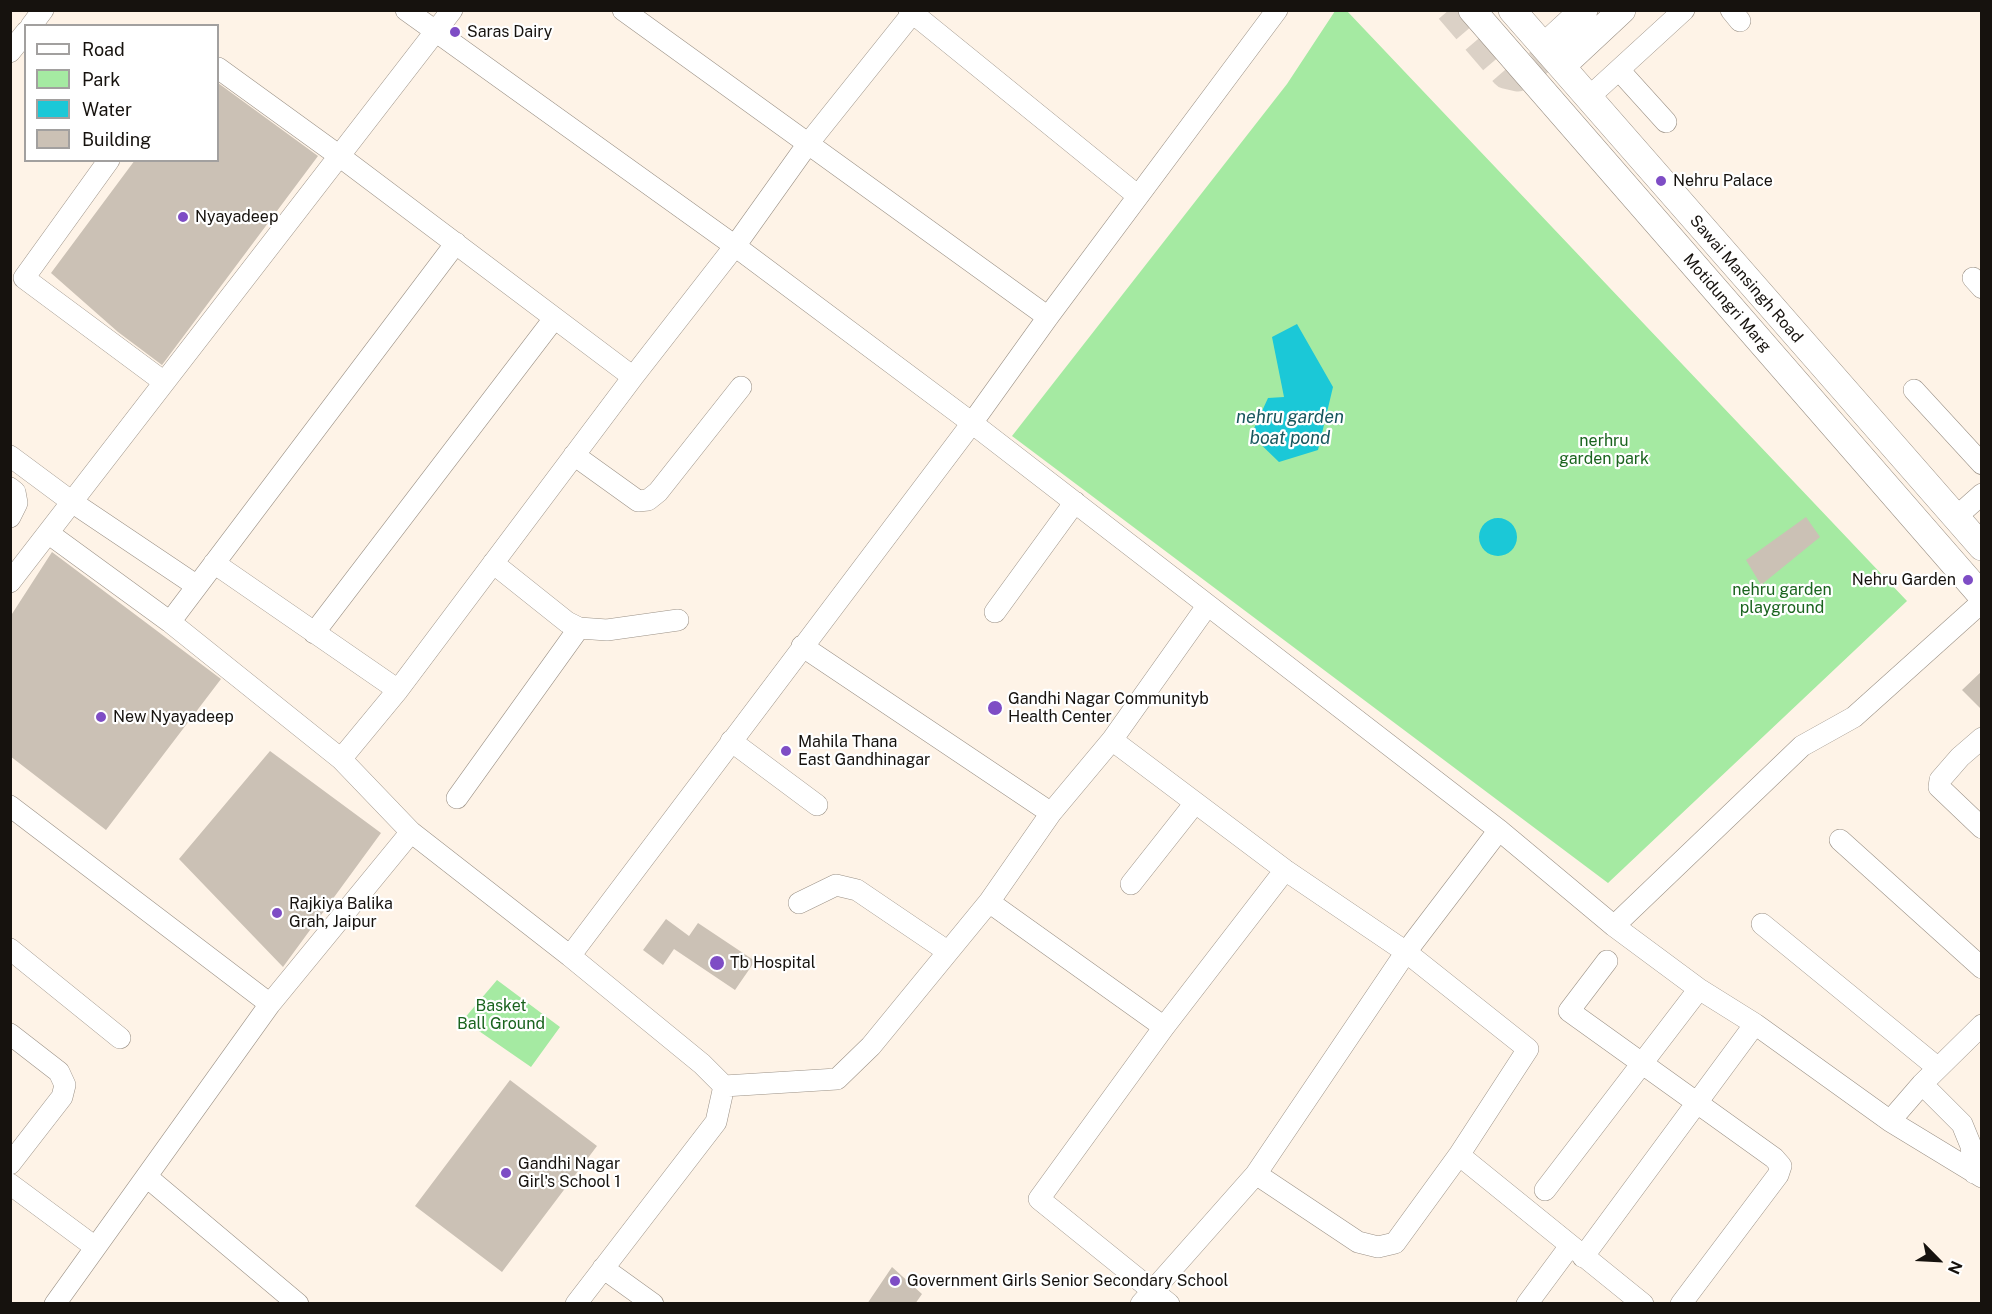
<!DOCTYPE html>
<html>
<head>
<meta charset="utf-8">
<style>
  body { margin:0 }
  #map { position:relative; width:1992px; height:1314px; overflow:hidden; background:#fef3e7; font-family:"Public Sans",sans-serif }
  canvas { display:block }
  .frame { position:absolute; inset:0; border:12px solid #16120e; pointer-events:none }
  .legend { position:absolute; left:24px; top:24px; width:195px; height:138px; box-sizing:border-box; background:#fff; border:2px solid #a2a09f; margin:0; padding:8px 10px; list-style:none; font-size:18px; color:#16120e }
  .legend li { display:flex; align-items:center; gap:12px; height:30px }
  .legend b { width:30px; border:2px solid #a2a09f }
  .north { position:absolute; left:1908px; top:1230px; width:60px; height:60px; -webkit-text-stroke:4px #fff; paint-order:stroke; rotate:114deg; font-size:16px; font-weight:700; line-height:24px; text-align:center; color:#16120e }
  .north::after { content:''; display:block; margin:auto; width:21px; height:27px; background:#16120e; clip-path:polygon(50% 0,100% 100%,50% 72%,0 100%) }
</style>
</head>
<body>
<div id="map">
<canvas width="1992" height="1314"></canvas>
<div class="frame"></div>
<ul class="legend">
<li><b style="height:8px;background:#fff"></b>Road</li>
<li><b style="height:16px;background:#a5eaa2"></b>Park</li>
<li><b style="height:16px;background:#1bc8d7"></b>Water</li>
<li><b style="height:16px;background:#cbc1b5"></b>Building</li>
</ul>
<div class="north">N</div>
</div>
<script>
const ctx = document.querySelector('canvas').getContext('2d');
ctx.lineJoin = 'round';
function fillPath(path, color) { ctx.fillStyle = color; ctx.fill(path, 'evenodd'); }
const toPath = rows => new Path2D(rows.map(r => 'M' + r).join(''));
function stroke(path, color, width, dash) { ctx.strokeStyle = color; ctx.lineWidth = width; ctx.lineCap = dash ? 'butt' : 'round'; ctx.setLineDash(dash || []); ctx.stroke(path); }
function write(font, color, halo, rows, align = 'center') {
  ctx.font = font + ' "Public Sans",sans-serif'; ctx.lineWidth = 4.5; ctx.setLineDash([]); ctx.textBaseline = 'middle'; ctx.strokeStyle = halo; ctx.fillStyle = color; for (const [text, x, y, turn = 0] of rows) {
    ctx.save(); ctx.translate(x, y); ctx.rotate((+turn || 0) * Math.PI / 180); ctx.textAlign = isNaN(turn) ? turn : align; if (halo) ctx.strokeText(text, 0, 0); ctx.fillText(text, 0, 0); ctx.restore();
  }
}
fillPath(toPath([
  [1335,11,1347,11,1907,601,1608,883,1012,436,1287,84],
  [497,980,560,1027,531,1067,463,1020]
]), '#a5eaa2');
fillPath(toPath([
  [1297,324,1333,387,1318,450,1279,462,1251,435,1268,398,1284,397,1272,337],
  '1479 537a19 19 0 1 1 38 0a19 19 0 1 1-38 0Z'
]), '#1bc8d7');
fillPath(toPath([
  [218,83,318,156,162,365,118,332,51,273,135,160,218,160],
  [1806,517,1820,537,1761,585,1746,560],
  [52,552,221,679,106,830,10,756,10,617],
  [1982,671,1982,710,1962,690],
  [270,751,381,833,283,967,179,859],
  [666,919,689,936,698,923,755,961,735,990,674,949,663,965,643,950],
  [510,1080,597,1146,502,1272,415,1206],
  [892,1267,922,1294,915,1304,867,1304]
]), '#cbc1b5');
stroke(toPath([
  [1449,10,1505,75,1518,78,1570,39]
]), '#dbd1c6', 27, [27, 14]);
const minor = toPath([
  [406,10,735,246,972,423,1499,830,1614,926,1699,989,1755,1024,1890,1121,1982,1177],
  [623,10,1048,317],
  [909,10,1138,196],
  [1731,10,1740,21],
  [31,26,43,10],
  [10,52,26,32],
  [218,68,338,155,633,377],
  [1619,70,1666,122],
  [1589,97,1684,10],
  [109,160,24,278,164,382],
  [1973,278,1982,288],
  [1914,390,1982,464],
  [574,455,638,501,648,500,658,492,741,387],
  [10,456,72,502,197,586],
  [10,488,15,492,17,503,10,517],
  [1955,518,1982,494],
  [48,533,170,622,341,759,411,832],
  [214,563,398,690],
  [493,563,567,622,579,628,607,630,678,620],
  [10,582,452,10],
  [995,612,1075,502],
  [170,622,456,243],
  [314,633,553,320],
  [802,646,1051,813],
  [1982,738,1960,757,1940,780,1939,787,1982,828],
  [1112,740,1285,870,1406,952,1528,1049,1459,1155,1395,1243,1378,1247,1358,1242,1256,1174],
  [731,741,817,805],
  [341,759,398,690,633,377,735,246,807,145,915,10],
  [457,798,579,628],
  [10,806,270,1004],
  [1840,840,1982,968],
  [1131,884,1195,803],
  [989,902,1164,1027],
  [799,903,836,885,857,890,947,951],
  [1762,924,1938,1068],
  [1614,926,1802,746,1854,717,1982,602],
  [10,949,120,1038],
  [570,956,972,423,1048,317,1277,10],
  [1607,961,1569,1011,1774,1158,1781,1166,1778,1175,1681,1304],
  [10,1034,59,1072,65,1085,62,1097,10,1164],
  [1922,1084,1962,1124,1971,1146,1974,1173],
  [724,1086,837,1079,871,1046,989,902,1051,813,1112,740,1207,606],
  [1890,1121,1922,1084,1982,1025],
  [1459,1155,1643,1304],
  [147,1177,298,1304],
  [10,1184,95,1247],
  [1545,1190,1699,989],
  [1583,1257,1755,1024],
  [603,1268,653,1304],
  [55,1304,270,1004,411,832,570,956,702,1064,724,1086,716,1122,576,1304],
  [1141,1304,1256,1174,1406,952,1499,830],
  [1169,1304,1039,1199,1164,1027,1285,870],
  [1527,1304,1570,1246]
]);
const major = toPath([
  [1472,10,1982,596],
  [1512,10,1982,547],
  [1545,46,1584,10],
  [1562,66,1622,10]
]);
stroke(minor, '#9b9186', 22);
stroke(major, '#9b9186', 28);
stroke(minor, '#fff', 21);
stroke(major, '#fff', 27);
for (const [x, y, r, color] of [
  [455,32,6,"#7e4dc5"],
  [1661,181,6,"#7e4dc5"],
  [183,217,6,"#7e4dc5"],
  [1968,580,6,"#7e4dc5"],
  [995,708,8,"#7e4dc5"],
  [101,717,6,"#7e4dc5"],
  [786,751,6,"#7e4dc5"],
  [277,913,6,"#7e4dc5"],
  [717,963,8,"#7e4dc5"],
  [506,1173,6,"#7e4dc5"],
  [895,1281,6,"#7e4dc5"]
]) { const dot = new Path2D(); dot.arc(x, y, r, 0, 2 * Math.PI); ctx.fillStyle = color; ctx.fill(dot); stroke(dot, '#fff', 2); }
write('16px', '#16120e', '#fff', [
  ["Saras Dairy",467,32],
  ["Nehru Palace",1673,181],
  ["Nyayadeep",195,217],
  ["Nehru Garden",1956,580,"right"],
  ["Gandhi Nagar Communityb",1008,699],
  ["Health Center",1008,717],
  ["New Nyayadeep",113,717],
  ["Mahila Thana",798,742],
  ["East Gandhinagar",798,760],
  ["Rajkiya Balika",289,904],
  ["Grah, Jaipur",289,922],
  ["Tb Hospital",730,963],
  ["Gandhi Nagar",518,1164],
  ["Girl's School 1",518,1182],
  ["Government Girls Senior Secondary School",907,1281]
], 'left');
write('16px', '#16120e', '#fff', [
  ["Sawai Mansingh Road",1746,279,49],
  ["Motidungri Marg",1727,303,49]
]);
write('16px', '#1a641e', '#fff', [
  ["nerhru",1604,441],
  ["garden park",1604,459],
  ["nehru garden",1782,590],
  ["playground",1782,608],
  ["Basket",501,1006],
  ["Ball Ground",501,1024]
]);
write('italic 18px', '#18575e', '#fff', [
  ["nehru garden",1290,417],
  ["boat pond",1290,438]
]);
</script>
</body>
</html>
